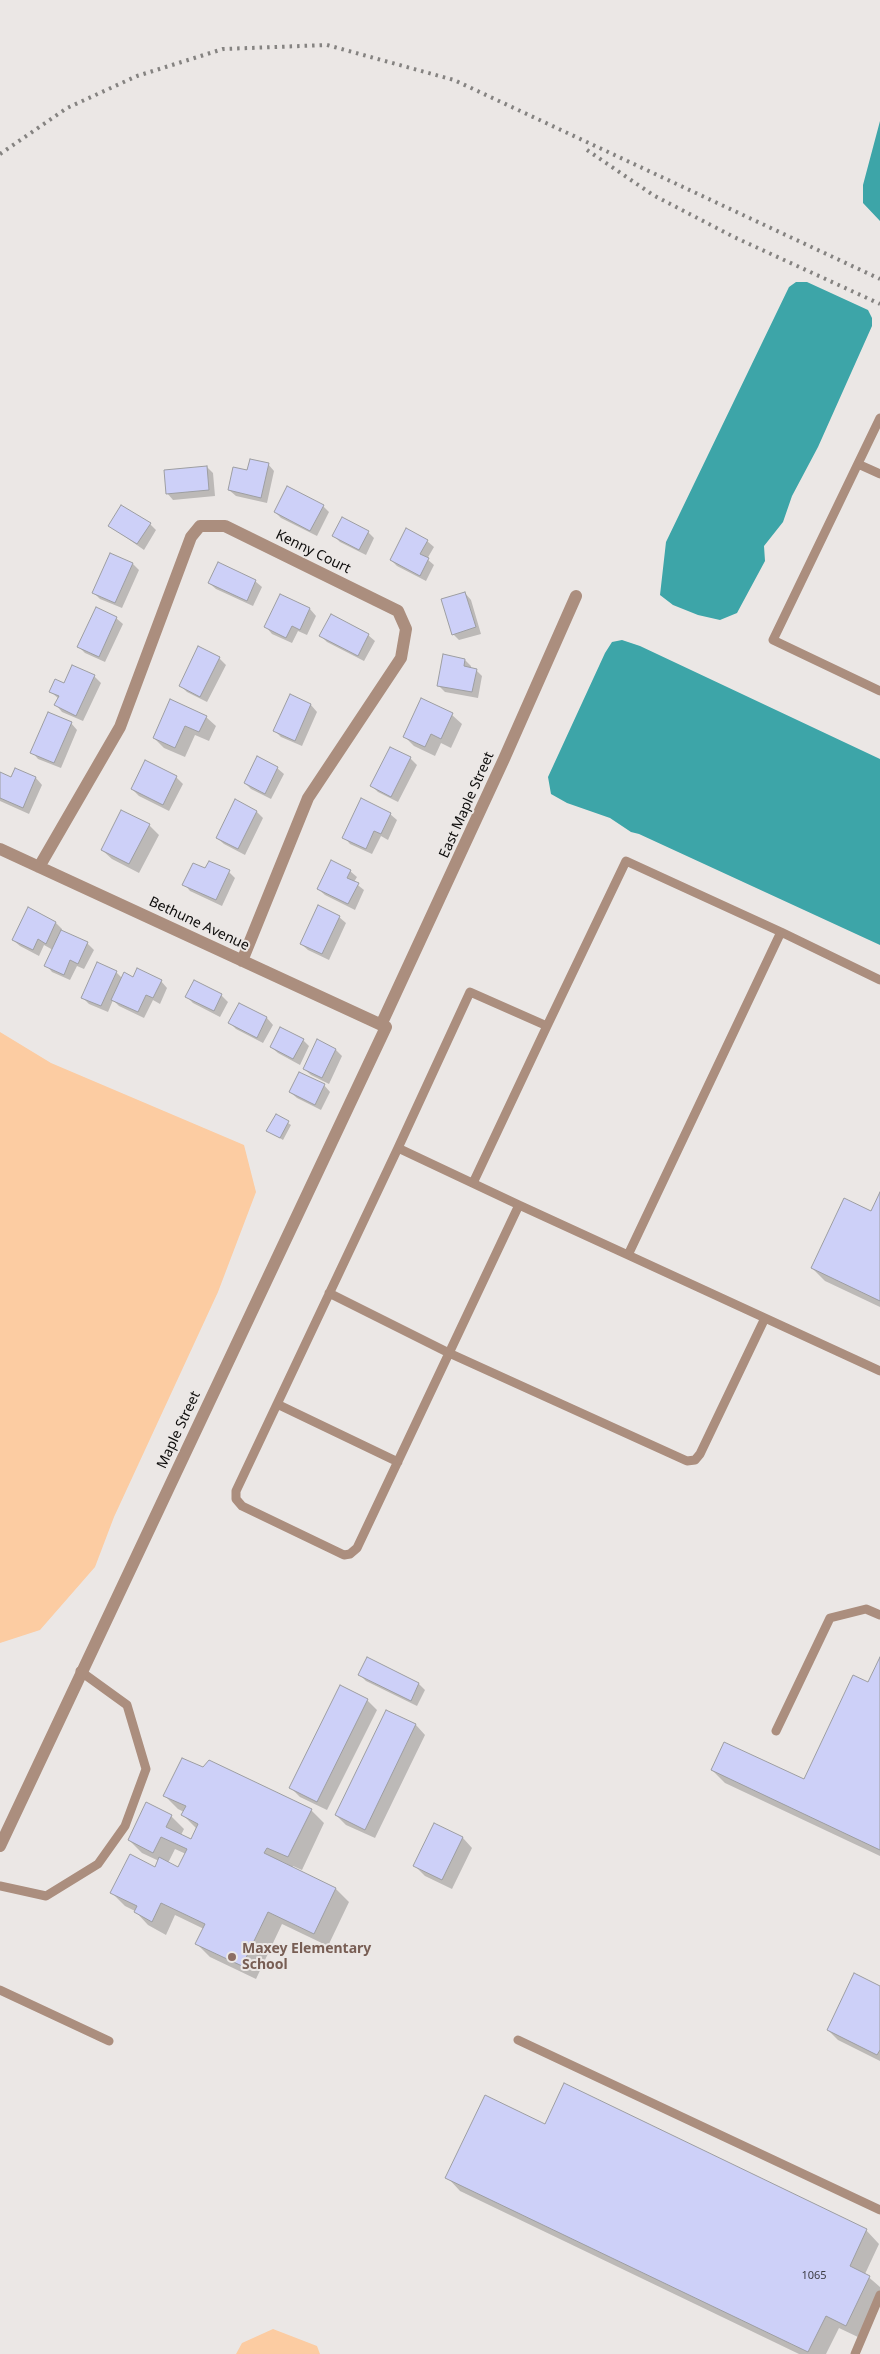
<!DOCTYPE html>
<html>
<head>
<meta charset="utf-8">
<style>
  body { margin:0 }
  canvas { display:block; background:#ebe7e5 }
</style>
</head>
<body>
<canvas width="880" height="2354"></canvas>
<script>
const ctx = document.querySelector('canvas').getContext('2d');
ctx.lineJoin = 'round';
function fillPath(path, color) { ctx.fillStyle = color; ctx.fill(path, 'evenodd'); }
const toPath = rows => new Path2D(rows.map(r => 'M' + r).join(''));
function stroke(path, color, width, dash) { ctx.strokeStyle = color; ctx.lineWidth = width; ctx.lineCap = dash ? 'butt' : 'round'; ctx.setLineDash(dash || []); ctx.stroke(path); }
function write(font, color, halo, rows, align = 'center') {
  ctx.font = font + ' "Noto Sans",sans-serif'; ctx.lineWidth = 4; ctx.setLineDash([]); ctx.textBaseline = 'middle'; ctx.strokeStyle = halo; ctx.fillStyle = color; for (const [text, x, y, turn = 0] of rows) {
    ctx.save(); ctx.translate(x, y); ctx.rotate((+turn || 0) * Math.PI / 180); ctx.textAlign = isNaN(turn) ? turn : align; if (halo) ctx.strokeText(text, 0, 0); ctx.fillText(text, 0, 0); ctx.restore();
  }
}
fillPath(toPath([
  [0,1032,51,1063,244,1145,256,1192,218,1292,114,1517,95,1567,40,1630,0,1643],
  [273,2329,317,2346,320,2354,236,2354,242,2343]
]), '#fccca2');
fillPath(toPath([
  [880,121,880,221,863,203,863,185],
  [796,282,807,282,868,310,872,318,872,326,818,447,792,496,783,522,764,546,765,561,737,613,720,620,698,615,673,605,660,595,666,542,789,287],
  [622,640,640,646,880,759,880,945,639,834,631,832,610,818,567,803,551,794,548,777,605,653,612,642]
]), '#3da5a8');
fillPath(toPath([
  [268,464,274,471,267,503,236,496,229,490],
  [207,467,213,473,215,496,173,500,167,493],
  [323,506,329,512,317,536,281,518,275,512],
  [150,524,156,530,144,550,110,526],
  [368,532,374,538,366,555,340,542,334,536],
  [427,541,434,547,427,559,434,565,426,581,397,566,391,560],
  [133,564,139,570,122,608,100,599,94,593],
  [255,581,262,587,253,606,216,589,209,583],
  [465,593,471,600,481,634,459,640,453,634],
  [281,596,310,609,316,616,307,635,298,631,292,643,272,634,266,627],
  [116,618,123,624,105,662,85,653,78,646],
  [368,635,375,641,364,661,327,642,321,636],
  [219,658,226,665,207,702,187,692,180,685],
  [465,660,471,666,471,669,476,670,482,676,478,698,445,692,438,685],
  [94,676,101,683,83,721,62,712,56,705,59,699,51,692,65,685],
  [290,696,311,705,317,712,302,746,281,737,275,731],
  [421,700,452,715,462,724,451,748,441,743,435,756,414,746,404,736],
  [206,717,216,726,209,741,195,735,185,757,164,748,154,738],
  [71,723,77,730,61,768,38,759,32,752],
  [390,748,410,758,417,765,398,802,378,792,372,786],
  [146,762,176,777,183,784,169,811,139,796,132,789],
  [277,768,284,774,271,799,251,789,245,783],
  [15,770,36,778,42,785,29,814,0,801,0,774,11,779],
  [236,801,257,812,263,818,245,855,224,844,217,838],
  [390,814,397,820,388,840,381,836,372,854,350,844,344,837],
  [149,825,159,835,139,873,112,859,102,850],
  [206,870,229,872,235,878,222,906,190,891,184,884],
  [350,871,357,877,354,882,364,890,355,910,325,895,318,889],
  [339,917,346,923,329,960,308,950,301,944],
  [56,923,62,929,61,931,87,943,94,950,84,969,77,966,70,980,52,972,46,965,53,950,44,945,39,956,20,946,13,940],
  [98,964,116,972,123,979,161,981,167,988,160,1004,153,1000,144,1018,119,1006,113,1000,108,1012,89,1004,82,997],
  [221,995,228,1002,220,1017,193,1003,187,997],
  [240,1004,267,1018,273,1025,263,1043,236,1029,230,1023],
  [303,1040,309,1046,300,1065,278,1053,271,1047],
  [318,1041,336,1050,342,1056,329,1084,311,1075,304,1069],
  [324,1085,330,1092,321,1110,297,1098,290,1092],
  [276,1115,291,1125,283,1140,271,1133],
  [880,1194,880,1307,825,1281,812,1268,871,1213],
  [880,1660,880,1856,725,1783,712,1770,805,1781,869,1684],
  [360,1675,419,1684,425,1690,417,1706,366,1681],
  [367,1700,377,1710,327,1810,300,1797,291,1788],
  [387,1711,416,1725,425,1735,375,1838,346,1825,336,1815],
  [165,1796,311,1810,324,1823,302,1870,293,1866,292,1868,336,1889,349,1902,328,1946,282,1924,256,1979,210,1957,197,1944,204,1929,175,1915,166,1935,148,1925,135,1911,125,1906,112,1893,156,1868,159,1861,142,1853,129,1840,171,1816,184,1829,181,1835,192,1841,196,1828,183,1815,184,1812,178,1809],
  [175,1849,186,1854,179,1868,168,1863],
  [435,1825,463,1838,472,1848,452,1889,425,1876,415,1866],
  [880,1987,880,2061,838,2040,828,2030],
  [546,2125,866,2230,879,2244,865,2274,880,2287,880,2296,860,2338,839,2328,826,2354,799,2354,460,2191,447,2177]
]), '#0003');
const building = toPath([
  [250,459,269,463,261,498,228,490,233,467,247,470,250,459],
  [207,466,209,490,166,494,164,470,207,466],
  [287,486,324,505,310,531,274,512,287,486],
  [121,505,151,523,137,544,108,526,121,505],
  [342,517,369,531,359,550,332,536,342,517],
  [406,528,428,540,420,554,429,558,420,576,390,560,406,528],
  [110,553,133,563,115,603,92,593,110,553],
  [218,562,256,580,247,601,208,583,218,562],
  [465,592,476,627,452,635,441,599,465,592],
  [280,594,310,608,300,630,292,626,286,638,264,627,280,594],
  [96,607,117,617,99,657,77,647,96,607],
  [331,614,369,634,358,656,319,636,331,614],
  [198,646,220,657,200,697,179,686,198,646],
  [443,654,465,659,464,666,477,669,472,692,437,686,443,654],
  [72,665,95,675,76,716,54,705,59,696,49,692,55,679,64,683,72,665],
  [290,694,311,704,295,741,273,731,290,694],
  [421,698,453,713,441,739,431,734,425,747,403,737,421,698],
  [170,699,207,716,199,732,185,726,175,748,153,738,170,699],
  [48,712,72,722,54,763,30,753,48,712],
  [390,747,411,757,391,797,370,786,390,747],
  [257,756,278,767,265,794,244,783,257,756],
  [145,760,177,776,163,805,131,789,145,760],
  [15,768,36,777,23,808,0,798,0,772,11,777,15,768],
  [361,798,391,813,381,834,374,831,366,849,342,838,361,798],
  [235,799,257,811,238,849,216,838,235,799],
  [121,810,150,824,129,864,101,850,121,810],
  [331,860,351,870,347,878,359,883,348,904,317,889,331,860],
  [209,861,230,870,216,900,182,885,193,863,205,868,209,861],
  [318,905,340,916,322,954,300,944,318,905],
  [28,907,56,922,46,944,38,939,33,950,12,940,28,907],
  [61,930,88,942,78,964,70,960,64,975,44,966,61,930],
  [97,962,117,971,101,1006,81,998,97,962],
  [137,968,162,980,153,998,146,995,138,1012,111,1000,124,972,133,977,137,968],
  [194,980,222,994,214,1011,185,997,194,980],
  [239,1003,267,1017,257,1038,228,1023,239,1003],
  [280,1027,304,1039,293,1059,270,1047,280,1027],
  [317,1039,336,1049,322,1078,303,1069,317,1039],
  [299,1072,325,1084,315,1105,289,1092,299,1072],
  [276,1114,289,1121,280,1138,266,1131,276,1114],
  [880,1192,880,1301,811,1268,844,1198,871,1211,880,1192],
  [367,1657,419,1683,411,1701,358,1675,367,1657],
  [880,1657,880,1850,711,1770,724,1742,804,1779,853,1675,868,1682,880,1657],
  [340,1685,368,1699,317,1802,289,1788,340,1685],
  [386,1710,416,1724,365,1830,335,1815,386,1710],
  [182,1758,203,1767,209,1760,312,1809,288,1857,267,1848,264,1853,336,1888,314,1934,268,1912,242,1966,195,1944,205,1924,161,1903,152,1922,134,1912,137,1906,110,1893,130,1854,155,1867,159,1857,178,1867,187,1849,161,1837,153,1853,128,1840,146,1802,172,1815,166,1827,191,1839,198,1824,181,1815,186,1806,163,1796,182,1758],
  [434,1823,463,1837,442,1880,413,1866,434,1823],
  [854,1973,880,1986,880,2050,877,2055,827,2030,854,1973],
  [564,2083,867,2229,850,2266,870,2276,846,2326,826,2316,808,2352,445,2178,485,2095,545,2124,564,2083]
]);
fillPath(building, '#cdd0f8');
stroke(building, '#9d9ea1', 1);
stroke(toPath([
  [880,418,773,640,880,691],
  [858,464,880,474],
  [880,980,781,932,628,1255,880,1371],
  [547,1026,626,861,781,932],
  [398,1148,236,1491,236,1499,242,1506,344,1555,350,1554,357,1548,519,1205],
  [473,1183,547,1026,470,992,398,1148,519,1205,628,1255],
  [329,1293,449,1353,687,1461,695,1460,700,1454,765,1318],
  [277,1404,398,1462],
  [776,1731,830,1618,866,1609,880,1615],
  [0,1886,46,1896,98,1864,125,1826,146,1769,127,1705,80,1671],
  [0,1990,109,2041],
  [518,2040,880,2210],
  [855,2354,880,2295]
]), '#ab8e7e', 9);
stroke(toPath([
  [0,849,386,1027,0,1846],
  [39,867,120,727,191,537,200,526,225,526,398,611,406,629,401,658,308,798,242,961],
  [381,1025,504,759,576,596]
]), '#ab8e7e', 12);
stroke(toPath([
  [587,150,653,195,734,237,880,304],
  [0,154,67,108,137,76,223,49,327,45,454,80,880,279]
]), '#858381', 4, [2.5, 5]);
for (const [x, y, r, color] of [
  [232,1957,5,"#8d6e63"]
]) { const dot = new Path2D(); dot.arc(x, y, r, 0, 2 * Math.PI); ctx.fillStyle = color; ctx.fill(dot); stroke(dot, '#ebe7e5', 2); }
write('11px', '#3d3d46', null, [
  ["1065",814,2276]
]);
write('14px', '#0d0c0b', '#ebe7e5', [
  ["Kenny Court",313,552,26],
  ["East Maple Street",467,805,-66],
  ["Bethune Avenue",199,924,25],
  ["Maple Street",179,1430,-65]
]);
write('bold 14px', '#785e54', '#ebe7e5', [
  ["Maxey Elementary",242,1949],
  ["School",242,1965]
], 'left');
</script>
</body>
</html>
